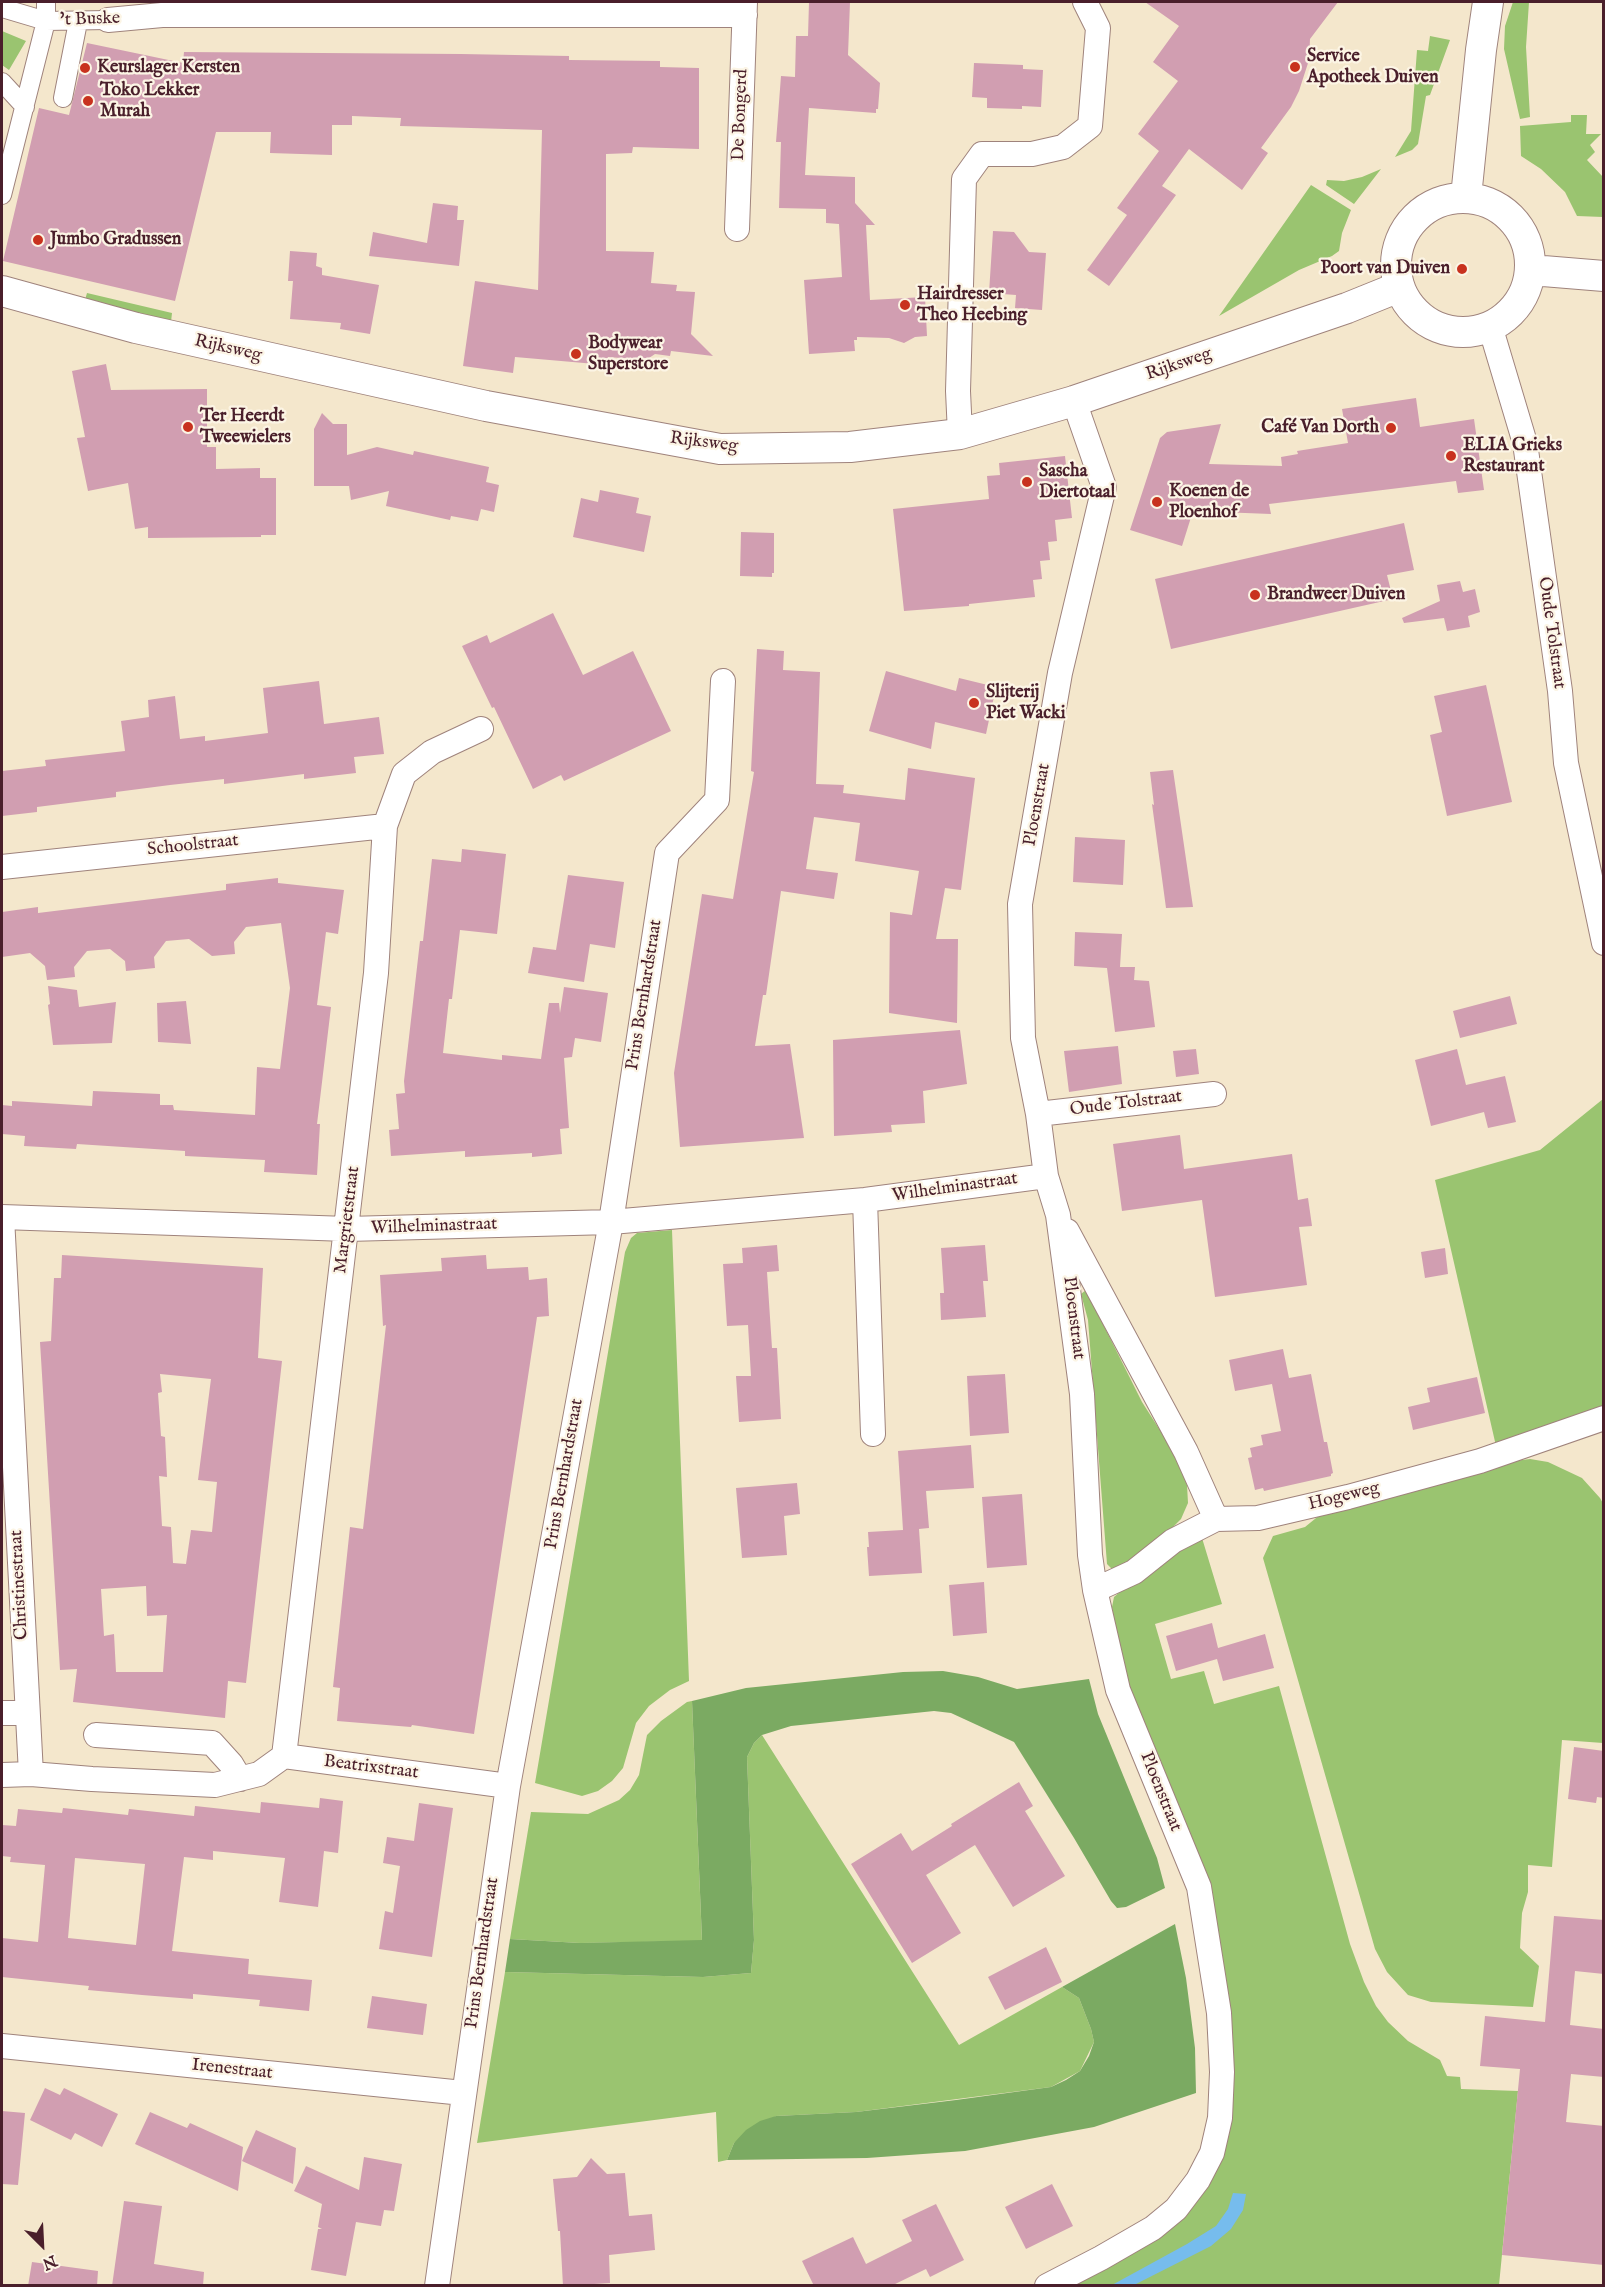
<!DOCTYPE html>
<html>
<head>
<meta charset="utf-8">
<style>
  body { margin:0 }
  #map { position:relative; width:1605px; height:2287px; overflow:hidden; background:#f4e7cc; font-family:"IM FELL English",serif }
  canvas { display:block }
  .frame { position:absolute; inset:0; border:3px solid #4a1f2b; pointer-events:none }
  .north { position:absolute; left:12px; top:2215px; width:60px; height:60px; -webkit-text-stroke:4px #fcf5e5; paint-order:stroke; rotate:156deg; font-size:16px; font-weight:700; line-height:24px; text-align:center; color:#4a1f2b }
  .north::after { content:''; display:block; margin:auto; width:21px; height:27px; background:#4a1f2b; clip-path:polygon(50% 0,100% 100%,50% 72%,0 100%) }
</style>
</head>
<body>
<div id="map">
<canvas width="1605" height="2287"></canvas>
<div class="frame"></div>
<div class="north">N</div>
</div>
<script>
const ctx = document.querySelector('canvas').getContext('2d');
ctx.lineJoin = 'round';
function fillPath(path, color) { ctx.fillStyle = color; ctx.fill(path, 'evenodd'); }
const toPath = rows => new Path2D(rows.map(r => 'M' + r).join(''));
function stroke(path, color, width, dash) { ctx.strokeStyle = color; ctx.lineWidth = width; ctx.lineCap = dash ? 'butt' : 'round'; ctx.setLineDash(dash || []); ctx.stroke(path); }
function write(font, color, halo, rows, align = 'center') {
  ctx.font = font + ' "IM FELL English",serif'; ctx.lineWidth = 4.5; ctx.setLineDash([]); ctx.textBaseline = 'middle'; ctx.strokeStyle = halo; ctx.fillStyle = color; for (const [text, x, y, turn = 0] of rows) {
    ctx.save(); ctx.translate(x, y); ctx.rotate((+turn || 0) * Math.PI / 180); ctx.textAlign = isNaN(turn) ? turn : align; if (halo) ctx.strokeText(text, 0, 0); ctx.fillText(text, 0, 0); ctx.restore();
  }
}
fillPath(toPath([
  [1513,2,1529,2,1526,47,1530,117,1520,119,1504,49,1505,26],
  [2,31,26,41,9,70,2,65],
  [1430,36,1450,40,1430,95,1426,96,1418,144,1412,150,1395,157,1411,131,1417,50,1428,51],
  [1571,115,1587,115,1586,134,1601,134,1590,145,1595,152,1587,160,1603,177,1603,217,1577,216,1565,192,1541,169,1521,156,1520,126,1571,122],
  [1381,169,1354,204,1326,185,1327,180,1344,181,1362,177],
  [1311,185,1351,210,1342,233,1339,251,1332,256,1299,270,1219,316],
  [87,293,172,313,171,322,85,300],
  [1603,1099,1603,1412,1496,1446,1435,1180,1540,1150],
  [672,1230,689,1681,670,1690,649,1706,636,1723,623,1768,612,1781,598,1791,582,1796,535,1783,625,1252,631,1238,637,1233],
  [1086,1290,1142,1402,1179,1460,1187,1485,1188,1503,1181,1519,1159,1541,1118,1568,1112,1569,1107,1564,1088,1320,1081,1294],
  [1530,1459,1548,1462,1582,1478,1600,1498,1604,1505,1603,1743,1562,1740,1552,1867,1528,1865,1528,1892,1522,1913,1520,1948,1539,1966,1533,2007,1431,2002,1408,1995,1387,1972,1375,1949,1263,1558,1273,1536,1305,1527,1321,1514,1514,1461],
  [1202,1538,1222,1604,1155,1624,1171,1679,1204,1671,1214,1704,1279,1686,1350,1944,1364,1982,1376,2006,1388,2022,1408,2041,1440,2060,1447,2076,1460,2077,1461,2089,1518,2091,1499,2285,1071,2286,1205,2191,1229,2009,1144,1745,1117,1643,1112,1607,1114,1597,1121,1591,1182,1543],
  [692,1701,702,1941,580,1943,510,1939,531,1812,588,1814,619,1800,630,1790,639,1775,647,1735,661,1721,687,1702],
  [762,1735,959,2045,1062,1987,1079,1998,1091,2029,1094,2042,1080,2071,1051,2087,856,2112,776,2116,734,2143,727,2160,718,2162,716,2112,477,2143,505,1972,703,1977,751,1973,754,1940,747,1757,754,1743]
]), '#9ac470');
fillPath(toPath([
  [943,1671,978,1677,1017,1689,1089,1679,1098,1714,1157,1858,1165,1888,1126,1907,1117,1908,1111,1901,1074,1838,1014,1742,951,1713,934,1711,791,1726,762,1735,754,1743,747,1757,754,1940,751,1973,703,1977,505,1972,510,1939,580,1943,702,1940,692,1701,746,1688,903,1672],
  [1175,1924,1186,1978,1195,2048,1196,2093,1094,2127,965,2151,867,2158,727,2160,734,2143,746,2130,760,2121,776,2116,856,2112,956,2100,1051,2087,1066,2080,1080,2071,1089,2056,1094,2042,1091,2029,1079,1998,1062,1987]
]), '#7baa62');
fillPath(toPath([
  [1233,2193,1246,2194,1243,2210,1231,2229,1211,2246,1134,2285,1112,2285,1187,2244,1216,2226,1228,2209]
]), '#76bced');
fillPath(toPath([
  [809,2,850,2,848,55,880,83,878,109,876,109,876,113,809,108,805,175,855,177,855,203,875,225,866,225,870,300,925,297,927,336,915,337,904,343,889,338,857,337,857,340,854,340,855,351,809,354,804,280,842,277,839,224,826,223,826,209,779,208,781,142,776,142,781,76,795,77,796,36,808,36],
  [1145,2,1338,2,1310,39,1309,60,1299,91,1291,107,1261,148,1268,153,1242,190,1189,149,1162,186,1176,195,1109,286,1087,270,1127,215,1117,208,1159,151,1138,134,1178,81,1153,62,1179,26],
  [87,43,183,63,184,52,461,54,569,56,569,60,660,61,660,67,699,68,699,149,633,147,632,153,606,154,606,251,654,252,651,283,677,285,676,291,695,292,691,334,713,356,671,351,670,356,655,354,646,360,608,357,607,365,515,357,513,373,463,366,475,281,538,290,542,130,400,126,401,118,352,116,352,125,332,125,332,155,270,153,271,132,216,132,175,301,3,261,39,108,69,115],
  [974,63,1023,65,1023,69,1043,70,1041,107,1022,106,1022,109,987,108,987,98,972,97],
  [433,203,458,206,457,220,464,220,459,266,369,256,373,232,427,243],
  [993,231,1014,232,1029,252,1046,253,1042,310,1015,308,1016,295,989,293],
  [290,251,317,253,316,266,322,268,322,275,379,285,370,334,340,329,341,323,290,319,293,281,288,281],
  [106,364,111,390,207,389,207,447,216,447,216,469,260,468,260,478,276,478,276,535,261,535,261,537,148,538,148,527,135,529,128,483,88,491,77,438,85,437,72,371],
  [1416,398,1420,427,1474,419,1484,490,1458,493,1456,481,1269,504,1271,514,1193,511,1182,546,1130,530,1160,438,1167,432,1221,424,1209,464,1282,466,1281,457,1298,454,1297,451,1348,443,1342,409],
  [322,413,333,424,347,424,347,455,377,447,413,455,414,451,489,467,486,482,499,485,494,512,481,509,478,521,451,516,450,520,386,506,389,491,351,500,349,486,314,486,314,429],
  [1065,456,1072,518,1055,520,1057,541,1048,542,1050,560,1040,561,1042,579,1033,580,1035,597,969,604,969,606,904,611,893,509,989,499,987,476,1000,475,999,463],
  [600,490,639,498,636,513,651,516,644,552,573,537,581,498,598,502],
  [1404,523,1414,570,1387,575,1393,599,1171,649,1155,579],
  [741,532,774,533,774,573,772,573,772,577,740,576],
  [1460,581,1463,592,1475,589,1480,612,1468,616,1470,627,1447,631,1444,618,1404,623,1402,618,1440,601,1437,585],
  [553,613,583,675,633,651,671,731,564,781,561,775,533,789,494,707,492,708,462,646,487,635,490,643],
  [757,649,784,651,783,670,820,672,816,784,844,785,843,793,905,800,908,768,975,778,961,890,945,888,936,939,958,939,957,1023,889,1013,890,912,912,915,919,871,855,861,860,823,814,817,806,869,838,873,834,899,781,891,766,995,763,995,755,1046,790,1044,804,1138,680,1147,674,1073,702,894,733,899,754,772,751,771],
  [886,671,956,691,959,678,996,687,986,734,935,722,931,749,869,731],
  [319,681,324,724,379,717,384,754,354,757,356,773,304,779,304,774,224,784,224,779,170,785,116,792,116,797,37,807,37,812,2,816,2,771,46,766,45,760,125,751,121,721,149,717,148,700,175,696,180,739,205,736,205,741,268,733,263,688],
  [1486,685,1512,802,1447,816,1430,735,1442,732,1434,696],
  [1173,770,1193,907,1166,908,1152,804,1154,805,1150,772],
  [1075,837,1125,840,1123,885,1073,882],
  [462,849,506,854,497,934,460,930,452,999,449,999,443,1053,502,1060,502,1055,541,1059,549,1003,559,1003,560,1013,564,987,608,993,601,1042,575,1038,572,1057,564,1058,569,1128,560,1129,562,1154,532,1157,532,1153,465,1157,465,1151,391,1156,389,1130,399,1129,396,1094,405,1093,404,1081,420,941,423,941,432,859,461,862],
  [568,875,624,882,615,948,590,944,584,982,528,973,533,947,556,950],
  [278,878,278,883,344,890,338,934,326,932,317,1005,331,1007,317,1124,320,1124,317,1175,264,1172,265,1160,185,1156,185,1151,77,1144,76,1149,24,1146,25,1136,2,1134,2,1105,12,1106,12,1101,92,1106,93,1091,160,1094,160,1105,173,1105,174,1110,255,1115,257,1067,280,1069,290,988,281,923,246,927,234,942,235,954,212,956,189,939,166,941,154,957,155,968,126,971,125,961,110,949,87,951,74,967,75,977,47,980,45,966,30,953,2,957,2,912,38,907,38,913,226,890,226,884],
  [1075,932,1122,934,1120,967,1135,967,1134,980,1149,981,1155,1027,1115,1032,1107,968,1074,966],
  [48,986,77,990,79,1007,116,1002,112,1043,53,1045,48,1005,50,1004],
  [1510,996,1517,1024,1460,1038,1453,1011],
  [186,1001,191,1044,158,1042,157,1003],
  [960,1030,967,1084,923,1091,925,1123,891,1125,892,1132,834,1136,833,1040],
  [1118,1046,1122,1084,1069,1092,1064,1051],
  [1196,1049,1199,1074,1176,1077,1173,1051],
  [1457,1049,1466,1085,1505,1076,1516,1122,1488,1128,1484,1112,1431,1126,1415,1060],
  [1180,1135,1184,1169,1292,1154,1298,1200,1308,1198,1312,1226,1299,1227,1307,1285,1215,1297,1202,1200,1122,1211,1113,1144],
  [777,1245,779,1271,767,1272,772,1348,777,1348,781,1419,739,1422,736,1376,751,1376,748,1325,727,1326,723,1264,743,1263,742,1248],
  [985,1245,988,1281,983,1281,986,1317,941,1320,940,1293,944,1293,941,1248],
  [1445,1248,1448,1274,1425,1278,1421,1252],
  [62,1255,263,1268,258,1358,282,1361,246,1683,228,1681,225,1718,73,1702,77,1669,60,1670,40,1342,51,1341,54,1278,61,1278],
  [160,1374,211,1379,198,1480,217,1482,212,1532,191,1530,186,1564,173,1563,171,1527,162,1526,159,1476,167,1477,165,1437,161,1436,158,1393,162,1392],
  [146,1586,147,1616,167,1615,163,1672,116,1672,114,1634,104,1636,101,1589],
  [486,1255,487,1269,528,1267,529,1280,547,1278,549,1316,537,1317,474,1734,412,1725,411,1727,337,1721,340,1688,333,1687,350,1527,363,1529,386,1325,383,1326,380,1275,442,1271,441,1258],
  [1283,1349,1289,1378,1311,1374,1324,1442,1327,1442,1333,1473,1331,1474,1331,1476,1264,1491,1263,1488,1255,1490,1248,1458,1252,1457,1250,1448,1263,1445,1261,1435,1281,1431,1272,1384,1235,1391,1229,1360],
  [1005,1374,1009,1433,970,1436,967,1376],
  [1477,1377,1485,1413,1413,1430,1408,1407,1430,1402,1427,1388],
  [971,1445,974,1488,926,1491,929,1528,919,1529,922,1573,869,1576,867,1547,869,1547,868,1532,903,1530,898,1451],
  [797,1483,800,1514,784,1516,787,1555,742,1558,736,1488],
  [1022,1494,1027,1565,987,1568,982,1497],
  [984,1582,987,1633,953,1636,949,1585],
  [1212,1623,1218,1648,1265,1634,1274,1668,1223,1681,1217,1659,1176,1671,1166,1636],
  [1574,1747,1604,1751,1604,1798,1597,1797,1596,1803,1568,1799],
  [1019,1782,1033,1806,1025,1811,1065,1876,1013,1907,975,1845,926,1875,961,1933,912,1963,851,1864,901,1833,912,1851,952,1826,951,1824],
  [320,1798,343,1801,338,1853,324,1851,318,1907,279,1902,285,1858,213,1851,213,1860,184,1857,172,1951,249,1959,248,1974,312,1980,309,2011,259,2006,260,2000,193,1994,193,1999,142,1995,88,1990,89,1986,2,1977,2,1938,38,1942,45,1865,10,1862,11,1857,2,1856,2,1825,16,1826,18,1809,62,1813,63,1808,128,1815,129,1809,194,1816,195,1806,260,1813,261,1802,319,1808],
  [75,1858,145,1864,136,1945,68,1938],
  [419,1803,453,1808,432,1957,379,1949,385,1911,393,1913,400,1866,383,1863,387,1837,414,1841],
  [1554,1916,1604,1920,1604,1974,1575,1971,1570,2025,1604,2029,1604,2077,1571,2074,1566,2122,1604,2126,1604,2265,1502,2255,1520,2069,1480,2066,1485,2016,1545,2022],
  [1046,1947,1062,1982,1005,2010,988,1977],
  [372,1996,427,2004,423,2035,367,2028],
  [45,2088,60,2095,64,2088,118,2114,102,2147,75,2133,71,2140,30,2120],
  [2,2111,25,2113,18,2185,2,2184],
  [150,2112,187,2128,190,2123,243,2147,238,2191,135,2144],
  [256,2130,296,2148,293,2184,242,2161],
  [364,2157,402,2164,394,2211,384,2210,381,2226,356,2222,346,2276,311,2270,318,2229,322,2229,318,2227,322,2204,294,2191,306,2166,359,2190],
  [591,2158,607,2174,625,2173,629,2216,652,2214,655,2250,609,2255,610,2283,563,2286,560,2231,558,2231,553,2179,577,2177],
  [1052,2184,1073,2226,1026,2249,1005,2207],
  [124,2201,162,2206,154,2264,204,2272,203,2286,112,2286],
  [936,2204,964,2260,930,2277,926,2269,891,2286,814,2286,802,2261,853,2237,866,2264,912,2241,902,2220],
  [32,2262,98,2271,97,2286,28,2286]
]), '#d19eb1');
const pedestrian = toPath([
  [2,8,46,21,108,20],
  [2,82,25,107],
  [63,98,78,22],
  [2,195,46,21,46,2]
]);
const minor = toPath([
  [108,20,162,15,745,15],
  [737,229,745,2],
  [1490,326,1525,443,1560,691,1566,763,1604,943],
  [960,434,958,391,964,179,982,154,1032,154,1063,147,1090,126,1098,28,1085,2],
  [2,867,385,826],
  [1038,1114,1214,1094],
  [865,1200,873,1434],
  [2,1217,347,1229,611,1222,865,1200,1046,1176],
  [2,1217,31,1774],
  [1067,1231,1186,1452,1216,1519],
  [1095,1590,1134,1572,1173,1541,1216,1519,1258,1518,1348,1497,1480,1461,1604,1418],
  [2,1713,27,1713],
  [96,1735,212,1743,231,1764,240,1779],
  [284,1756,376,973,385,826,404,774,432,752,481,729],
  [2,1775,31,1774,92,1779,215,1785,259,1774,284,1756,508,1786],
  [2,2046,463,2093],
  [437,2286,508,1786,611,1222,667,853,717,800,723,681],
  [1047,2286,1101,2258,1153,2228,1176,2209,1198,2180,1212,2153,1220,2118,1222,2072,1219,2013,1199,1887,1118,1690,1095,1590,1090,1555,1082,1394,1058,1215,1046,1176,1038,1114,1023,1038,1020,904,1060,673,1104,487,1074,401]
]);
const tertiary = toPath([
  [1466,197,1481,50,1488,2],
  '1396 265a67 67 0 1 1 134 0a67 67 0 1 1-134 0Z',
  [1531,270,1604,276],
  [2,291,136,328,486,406,720,449,850,447,960,434,1074,401,1347,308,1399,287]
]);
stroke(pedestrian, '#9f837c', 20);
stroke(minor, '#9f837c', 26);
stroke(tertiary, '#9f837c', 32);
stroke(pedestrian, '#fff', 18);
stroke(minor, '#fff', 24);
stroke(tertiary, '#fff', 30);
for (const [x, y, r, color] of [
  [1295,67,6,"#c8321e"],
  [85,68,6,"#c8321e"],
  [88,101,6,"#c8321e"],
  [38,240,6,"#c8321e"],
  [1462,269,6,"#c8321e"],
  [905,305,6,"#c8321e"],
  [576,354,6,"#c8321e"],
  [188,427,6,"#c8321e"],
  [1391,428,6,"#c8321e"],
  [1451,456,6,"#c8321e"],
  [1027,482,6,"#c8321e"],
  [1157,502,6,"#c8321e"],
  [1255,595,6,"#c8321e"],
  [974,703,6,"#c8321e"]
]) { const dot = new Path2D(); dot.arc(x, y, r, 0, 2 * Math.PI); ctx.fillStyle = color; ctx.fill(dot); stroke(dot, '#fcf5e5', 2); }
write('18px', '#4a1f2b', '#fcf5e5', [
  ["'t Buske",90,20,-2],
  ["De Bongerd",741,115,-88],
  ["Rijksweg",228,349,13],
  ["Rijksweg",1179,365,-19],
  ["Rijksweg",704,443,7],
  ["Oude Tolstraat",1551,633,82],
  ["Ploenstraat",1038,805,-80],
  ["Schoolstraat",193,846,-6],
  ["Prins Bernhardstraat",645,995,-81],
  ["Oude Tolstraat",1126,1104,-7],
  ["Wilhelminastraat",955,1188,-8],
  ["Margrietstraat",348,1220,-83],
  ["Wilhelminastraat",434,1227,-2],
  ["Ploenstraat",1073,1318,83],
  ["Prins Bernhardstraat",565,1474,-80],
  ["Hogeweg",1344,1497,-14],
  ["Christinestraat",20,1585,-93],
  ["Beatrixstraat",371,1768,7],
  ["Ploenstraat",1160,1792,68],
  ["Prins Bernhardstraat",483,1953,-82],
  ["Irenestraat",232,2070,6]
]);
write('bold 18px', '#4a1f2b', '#fcf5e5', [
  ["Service",1307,57],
  ["Apotheek Duiven",1307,78],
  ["Keurslager Kersten",97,68],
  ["Toko Lekker",100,91],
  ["Murah",100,112],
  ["Jumbo Gradussen",50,240],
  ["Poort van Duiven",1450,269,"right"],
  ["Hairdresser",917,295],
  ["Theo Heebing",917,316],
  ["Bodywear",588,344],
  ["Superstore",588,365],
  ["Ter Heerdt",200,417],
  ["Tweewielers",200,438],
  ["Café Van Dorth",1379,428,"right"],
  ["ELIA Grieks",1463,446],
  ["Restaurant",1463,467],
  ["Sascha",1039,472],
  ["Diertotaal",1039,493],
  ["Koenen de",1169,492],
  ["Ploenhof",1169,513],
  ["Brandweer Duiven",1267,595],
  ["Slijterij",986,693],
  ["Piet Wacki",986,714]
], 'left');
</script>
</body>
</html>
